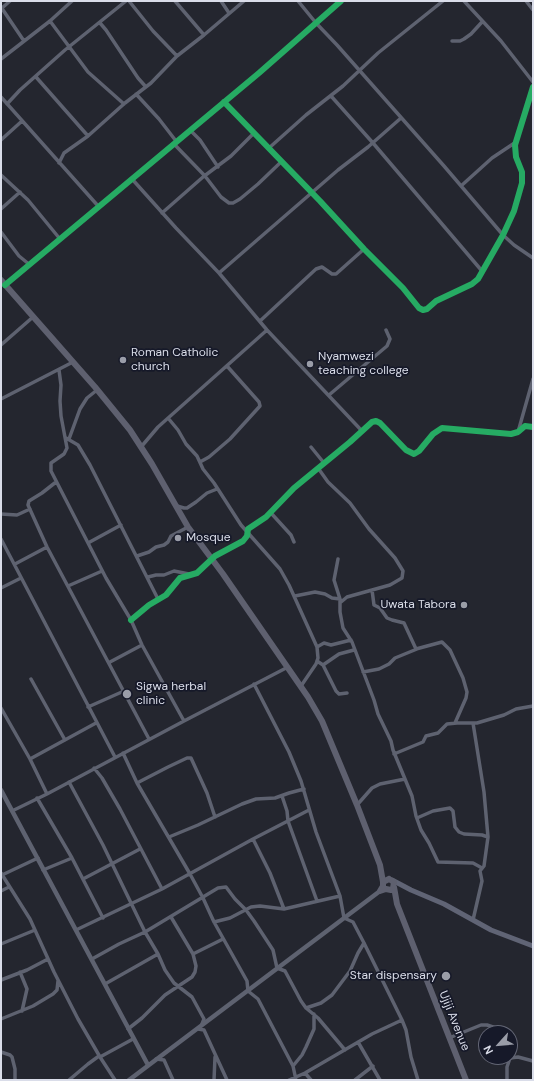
<!DOCTYPE html>
<html>
<head>
<meta charset="utf-8">
<style>
  body { margin:0 }
  #map { position:relative; width:534px; height:1081px; overflow:hidden; background:#24262f; font-family:"DM Sans",sans-serif }
  canvas { display:block }
  .frame { position:absolute; inset:0; border:2px solid #dadde9; pointer-events:none }
  .north { position:absolute; left:478px; top:1025px; width:40px; height:40px; box-sizing:border-box; background:#161929; border:1px solid #646776; border-radius:50%; rotate:243deg; font-size:11px; font-weight:700; line-height:16px; text-align:center; color:#dadde9 }
  .north::after { content:''; display:block; margin:auto; width:14px; height:18px; background:#9a9da8; clip-path:polygon(50% 0,100% 100%,50% 72%,0 100%) }
</style>
</head>
<body>
<div id="map">
<canvas width="534" height="1081"></canvas>
<div class="frame"></div>
<div class="north">N</div>
</div>
<script>
const ctx = document.querySelector('canvas').getContext('2d');
ctx.lineJoin = 'round';
const toPath = rows => new Path2D(rows.map(r => 'M' + r).join(''));
function stroke(path, color, width, dash) { ctx.strokeStyle = color; ctx.lineWidth = width; ctx.lineCap = dash ? 'butt' : 'round'; ctx.setLineDash(dash || []); ctx.stroke(path); }
function write(font, color, halo, rows, align = 'center') {
  ctx.font = font + ' "DM Sans",sans-serif'; ctx.lineWidth = 3.5; ctx.setLineDash([]); ctx.textBaseline = 'middle'; ctx.strokeStyle = halo; ctx.fillStyle = color; for (const [text, x, y, turn = 0] of rows) {
    ctx.save(); ctx.translate(x, y); ctx.rotate((+turn || 0) * Math.PI / 180); ctx.textAlign = isNaN(turn) ? turn : align; if (halo) ctx.strokeText(text, 0, 0); ctx.fillText(text, 0, 0); ctx.restore();
  }
}
stroke(toPath([
  [129,1,153,31,177,56],
  [175,1,204,35],
  [221,1,229,13],
  [298,1,316,23,337,45,444,166,503,235,514,245,533,258],
  [464,1,501,41,533,82],
  [526,1,533,10],
  [1,7,24,41],
  [2,8,10,1],
  [50,21,88,72,124,104],
  [100,23,106,30,138,78,146,87],
  [452,41,460,41,464,39,471,34,482,22],
  [1,59,50,21,72,1],
  [36,77,88,136],
  [136,94,159,119,176,141],
  [331,96,373,143,482,271],
  [1,97,99,207],
  [224,102,320,201,364,249,403,288,419,308,423,310,427,309,436,301,472,284,478,279,503,235,514,211,522,183,522,172,516,157,515,145,533,87],
  [7,104,20,90,65,50,126,1],
  [190,130,200,140,218,167],
  [1,140,22,121],
  [174,144,205,176,221,197,229,203,233,203,240,199,258,184,281,162],
  [269,148,306,115,343,86,378,53,443,1],
  [59,163,64,153,88,136,125,103,151,83,177,56,204,35,244,1],
  [1,175,28,200,60,239],
  [132,179,176,228,219,273,267,330,362,431],
  [461,186,492,158,516,142],
  [1,209,20,192],
  [162,213,203,177,231,156,254,133],
  [1,232,19,256,30,265],
  [219,273,338,170,368,147,401,118],
  [5,285,259,73,341,1],
  [260,321,316,269,322,267,332,274,336,274,364,249],
  [1,345,33,317],
  [59,370,61,385,60,401,61,416,67,448,64,454,51,463,51,471,106,578,131,620,142,645,184,721],
  [329,395,387,346,390,339,386,330],
  [1,399,73,362],
  [168,418,178,430,186,444,197,456,203,469,214,483,241,525,280,569,289,585,317,647,318,658,316,664,301,686],
  [518,432,533,379],
  [66,438,78,445,90,465,158,599],
  [69,439,80,409,87,398,97,390],
  [141,447,158,427,267,330],
  [311,447,324,463],
  [200,462,209,457,230,439,260,406,259,402,227,366],
  [318,468,328,482,350,503,369,529,395,558,403,571,402,578,390,585,347,597,341,602],
  [56,482,42,493,29,501,28,505,47,547,149,739],
  [177,506,184,508,187,508,196,502,207,493,217,489],
  [271,513,291,535,294,542],
  [1,514,17,515,30,509],
  [1,539,115,757],
  [88,543,121,525],
  [137,556,149,552,156,547,164,545,168,542,171,536,188,527],
  [338,559,334,580,340,599,340,612,343,628,352,642,374,700,378,714,391,741,393,750,412,796,416,816,421,830,429,843,438,862,473,863,482,868],
  [15,564,47,547],
  [148,577,156,575,164,575,174,571,189,574],
  [68,586,102,571],
  [1,588,21,578],
  [372,590,374,605,380,608,387,618,392,620,404,623,416,649,442,642,450,650,463,678,467,692,466,698,455,723],
  [295,596,315,592,325,594,332,598,340,599],
  [131,620,149,605,166,595,180,578,197,573,215,556,243,541,247,536,248,529,266,517,294,488,350,442,372,422,376,421,380,423,406,450,414,454,419,451,433,434,442,428,511,434,518,432,525,426,533,427],
  [317,647,324,643,331,645,351,640],
  [317,661,323,665,336,691,339,694,347,693],
  [110,662,142,645],
  [323,665,339,654,354,650],
  [363,672,379,669,389,664,395,658,417,649],
  [31,679,65,740],
  [254,684,289,752,301,781,316,832,340,896,344,918,353,922,364,943,402,1020,406,1030,411,1057,418,1080],
  [88,707,124,691],
  [1,708,30,759,47,794],
  [473,723,484,792,488,837,484,866,480,871,482,881,473,920],
  [123,753,137,783,190,874,203,898,214,922,247,981,248,991,258,999,293,1066,296,1080],
  [394,754,423,742,426,736,438,733,447,724,457,723,477,723,504,715,516,709,533,706],
  [30,759,96,723],
  [94,768,102,778,120,809,162,889],
  [69,782,103,845,145,932,158,954,165,970,174,983,192,997,204,1019,202,1024],
  [137,783,168,767,187,758,191,758,207,793,215,817],
  [282,796,287,811,288,821,317,901],
  [37,798,72,858,103,918],
  [357,805,372,788,380,784,405,779],
  [12,811,47,794,184,721,288,667],
  [417,818,433,811,450,808,453,811,455,827,459,832,464,834,482,835,488,837],
  [169,837,198,825,242,804,256,799,275,798,289,793,304,789],
  [253,839,270,873,284,909],
  [43,870,72,858],
  [1,873,30,919,54,972,78,1019,100,1057,115,1080],
  [2,875,38,858],
  [83,879,140,849],
  [1,891,9,887],
  [214,922,230,918,251,907,260,906,284,909,340,896],
  [76,930,162,889,253,839,309,810],
  [1,944,35,930],
  [193,954,223,939],
  [92,959,119,944,145,932,218,888,226,887,235,899,246,910,254,921,273,950,277,968,285,971,301,1001,306,1008,318,1018,345,1050],
  [20,972,27,989,22,1011],
  [1,980,27,970,48,959],
  [105,984,158,954],
  [306,1008,321,1003,332,995,350,971,358,953,364,943],
  [1,1019,33,1006,53,994,57,990,58,981],
  [128,1029,142,1018,165,995,192,977,195,972,196,966,193,954,171,917],
  [198,1029,204,1030,227,1080],
  [449,1038,481,1025,487,1025,496,1028],
  [358,1042,380,1080],
  [1,1052,10,1055,12,1057,15,1069,15,1080],
  [100,1057,133,1039],
  [156,1059,164,1060,173,1080],
  [293,1066,302,1055,306,1047,314,1029,314,1014],
  [305,1073,311,1080],
  [69,1080,88,1064,99,1056],
  [214,1080,215,1057],
  [289,1080,305,1073,372,1034,402,1020],
  [355,1080,373,1066],
  [507,1080,507,1067,510,1058,518,1057,533,1061]
]), '#5e6270', 3.5);
stroke(toPath([
  [1,790,148,1065],
  [129,1080,380,891]
]), '#5e6270', 4.5);
stroke(toPath([
  [392,880,411,890,444,904,491,930,533,946]
]), '#606475', 5);
stroke(toPath([
  [1,280,95,387,130,430,152,464,188,527,223,574,308,697,322,721,357,805,380,865,383,882],
  [389,879,394,882,393,888,391,890,386,889,380,891,383,886,383,882,389,879],
  [394,887,397,904,466,1080]
]), '#5e606f', 6);
stroke(toPath([
  [224,102,320,201,364,249,403,288,419,308,423,310,427,309,436,301,472,284,478,279,503,235,514,211,522,183,522,172,516,157,515,145,533,87],
  [5,285,259,73,341,1],
  [131,620,149,605,166,595,180,578,197,573,215,556,243,541,247,536,248,529,266,517,294,488,350,442,372,422,376,421,380,423,406,450,414,454,419,451,433,434,442,428,511,434,518,432,525,426,533,427]
]), '#26ab63', 6);
for (const [x, y, r, color] of [
  [123,360,4,"#9a9da8"],
  [310,364,4,"#9a9da8"],
  [178,538,4,"#9a9da8"],
  [464,605,4,"#9a9da8"],
  [127,694,5,"#9a9da8"],
  [446,976,5,"#9a9da8"]
]) { const dot = new Path2D(); dot.arc(x, y, r, 0, 2 * Math.PI); ctx.fillStyle = color; ctx.fill(dot); stroke(dot, '#161929', 1.5); }
write('12px', '#dadde9', '#161929', [
  ["Roman Catholic",131,353],
  ["church",131,367],
  ["Nyamwezi",318,357],
  ["teaching college",318,371],
  ["Mosque",186,538],
  ["Uwata Tabora",456,605,"right"],
  ["Sigwa herbal",136,687],
  ["clinic",136,701],
  ["Star dispensary",437,976,"right"]
], 'left');
write('12px', '#dadde9', '#161929', [
  ["Ujiji Avenue",454,1021,68]
]);
</script>
</body>
</html>
